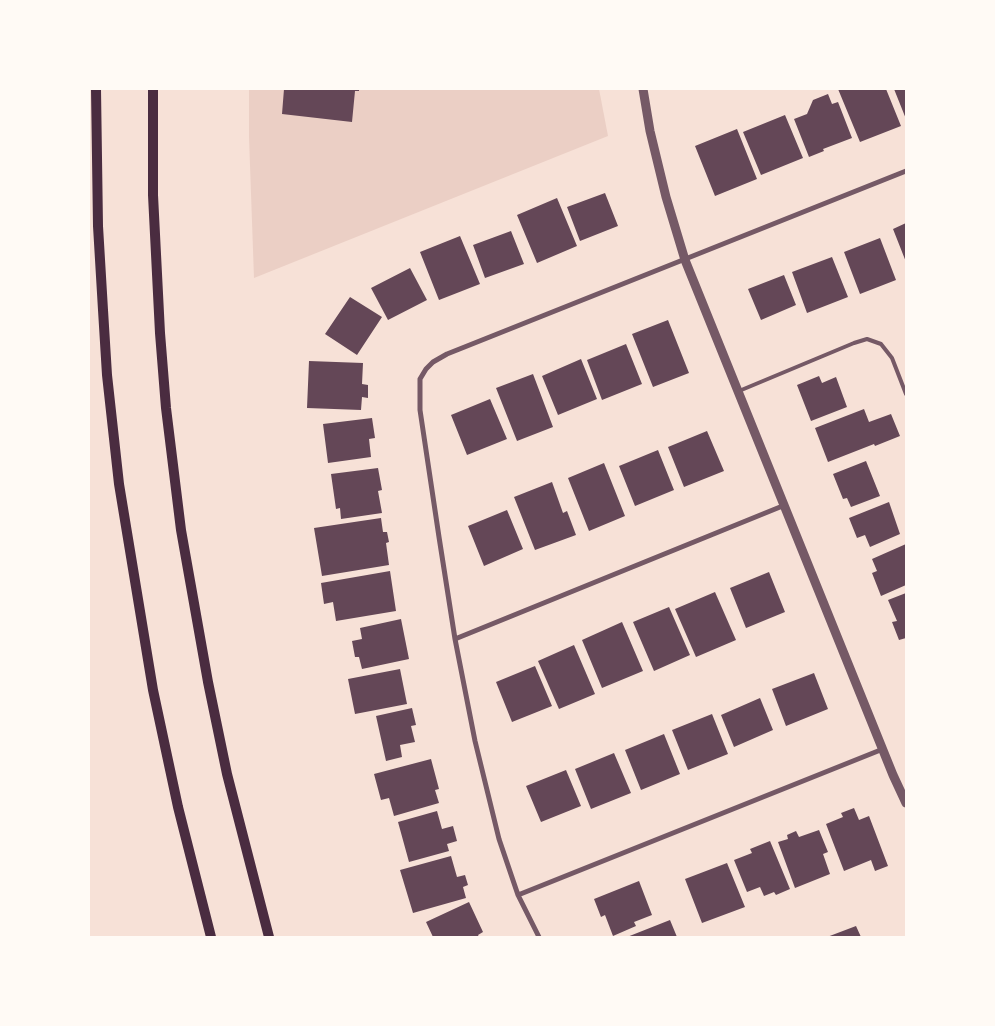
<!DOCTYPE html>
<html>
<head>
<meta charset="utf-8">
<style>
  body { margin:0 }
  #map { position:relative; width:995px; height:1026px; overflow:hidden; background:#f7e1d7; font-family:"Public Sans",sans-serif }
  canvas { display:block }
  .frame { position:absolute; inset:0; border:90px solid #fffaf5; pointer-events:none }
</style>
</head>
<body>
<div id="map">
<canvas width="995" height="1026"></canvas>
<div class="frame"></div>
</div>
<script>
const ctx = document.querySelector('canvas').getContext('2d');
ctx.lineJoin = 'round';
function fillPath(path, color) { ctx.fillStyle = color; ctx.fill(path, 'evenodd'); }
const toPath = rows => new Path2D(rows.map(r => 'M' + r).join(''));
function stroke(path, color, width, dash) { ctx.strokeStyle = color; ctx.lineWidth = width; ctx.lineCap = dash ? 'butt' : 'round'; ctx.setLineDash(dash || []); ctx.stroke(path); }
fillPath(toPath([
  [249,89,599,89,608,136,254,278,249,137]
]), '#ebcfc5');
fillPath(toPath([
  [284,89,359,89,359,91,355,91,352,122,282,114],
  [838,89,886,89,901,126,860,142],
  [894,89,906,89,906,119],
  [828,94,832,104,838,102,852,138,823,149,824,151,809,157,794,119,807,114,813,100],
  [785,115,803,158,761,175,743,132],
  [737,129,757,179,715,196,695,146],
  [605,193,618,226,580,241,567,207],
  [557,198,577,246,537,263,517,215],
  [906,223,906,262,893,229],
  [511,231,524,264,485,278,473,245],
  [460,236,480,284,439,300,420,252],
  [880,238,896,280,860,294,844,252],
  [832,257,848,297,807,313,792,272],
  [410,268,427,300,388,320,371,288],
  [784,275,796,305,761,320,748,289],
  [350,297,382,317,357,355,325,334],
  [668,320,689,373,653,387,632,334],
  [626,344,642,384,602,400,587,360],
  [581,359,597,399,558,415,542,376],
  [309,361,363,363,362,384,368,385,368,398,362,397,361,410,307,408],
  [533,374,553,427,517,441,496,388],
  [819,376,822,383,836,377,847,407,811,421,797,385],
  [490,399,507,439,467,455,451,415],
  [864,409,869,422,891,414,900,436,875,446,874,444,828,462,815,428],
  [372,418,375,438,369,439,371,457,328,463,323,424],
  [707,431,724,471,684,487,668,447],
  [658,450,674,490,635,506,619,466],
  [866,461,880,496,851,507,847,498,843,499,833,474],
  [604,463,625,516,589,531,568,478],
  [378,468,382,490,378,491,382,513,341,519,340,508,336,509,331,474],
  [552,482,563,513,567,511,576,535,535,550,514,497],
  [889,502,900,534,870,547,865,535,857,538,849,518],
  [507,510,523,549,484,566,468,526],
  [381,518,383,532,387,532,389,542,386,543,389,565,322,576,314,528],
  [906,544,906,585,881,596,872,573,877,571,872,559],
  [390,571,396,611,336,621,333,602,324,604,321,583],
  [769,572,785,612,746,628,730,588],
  [715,592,736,640,696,657,675,609],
  [906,593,906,638,899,640,892,622,897,621,888,600],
  [669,607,690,655,654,671,633,622],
  [401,619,409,659,362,669,359,657,355,657,352,641,362,639,360,628],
  [622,622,643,671,602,688,582,640],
  [574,645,595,694,559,709,538,661],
  [535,666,552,706,512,722,496,682],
  [400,669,407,704,355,714,348,679],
  [814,673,828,709,786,726,772,689],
  [760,698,773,730,734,747,721,715],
  [412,708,416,725,411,726,415,742,400,745,402,757,386,761,376,716],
  [712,714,728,754,688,770,672,730],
  [664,734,680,774,641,790,625,750],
  [614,753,631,793,591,809,575,769],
  [431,759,439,789,435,790,439,803,394,816,389,798,381,800,374,774],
  [566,770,581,806,541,822,526,786],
  [854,808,859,820,869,816,888,866,875,871,871,860,844,871,826,824,843,817,841,813],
  [437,811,442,829,453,826,457,841,447,844,449,851,409,862,398,822],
  [819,830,828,852,823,854,830,874,795,888,778,842,788,839,787,835,796,831,799,837],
  [770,841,790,889,776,895,774,892,764,896,760,887,747,892,734,860,752,853,750,849],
  [451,856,457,877,465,875,468,885,463,887,466,898,413,913,400,870],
  [727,863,745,907,702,923,685,879],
  [639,881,652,915,634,922,636,926,613,936,605,915,601,917,594,899],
  [469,902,483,932,478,935,479,937,433,937,426,922],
  [670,920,677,937,627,937],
  [856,926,861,937,827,937]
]), '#644757');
stroke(toPath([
  [739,391,854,343,867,339,881,344,892,358,906,394]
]), '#755966', 4);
stroke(toPath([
  [455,639,785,505],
  [518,895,883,749],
  [539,937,518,895,499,839,475,741,455,639,439,537,420,410,420,379,426,369,433,362,447,354,906,171]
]), '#755966', 5);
stroke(toPath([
  [643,89,650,131,666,197,685,260,893,775,906,803]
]), '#755966', 9);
stroke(toPath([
  [96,89,98,226,103,310,107,375,119,484,153,690,178,807,211,937],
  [153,89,153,195,160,333,166,408,181,530,208,682,227,774,269,937]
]), '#4a2c40', 10);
</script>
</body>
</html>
